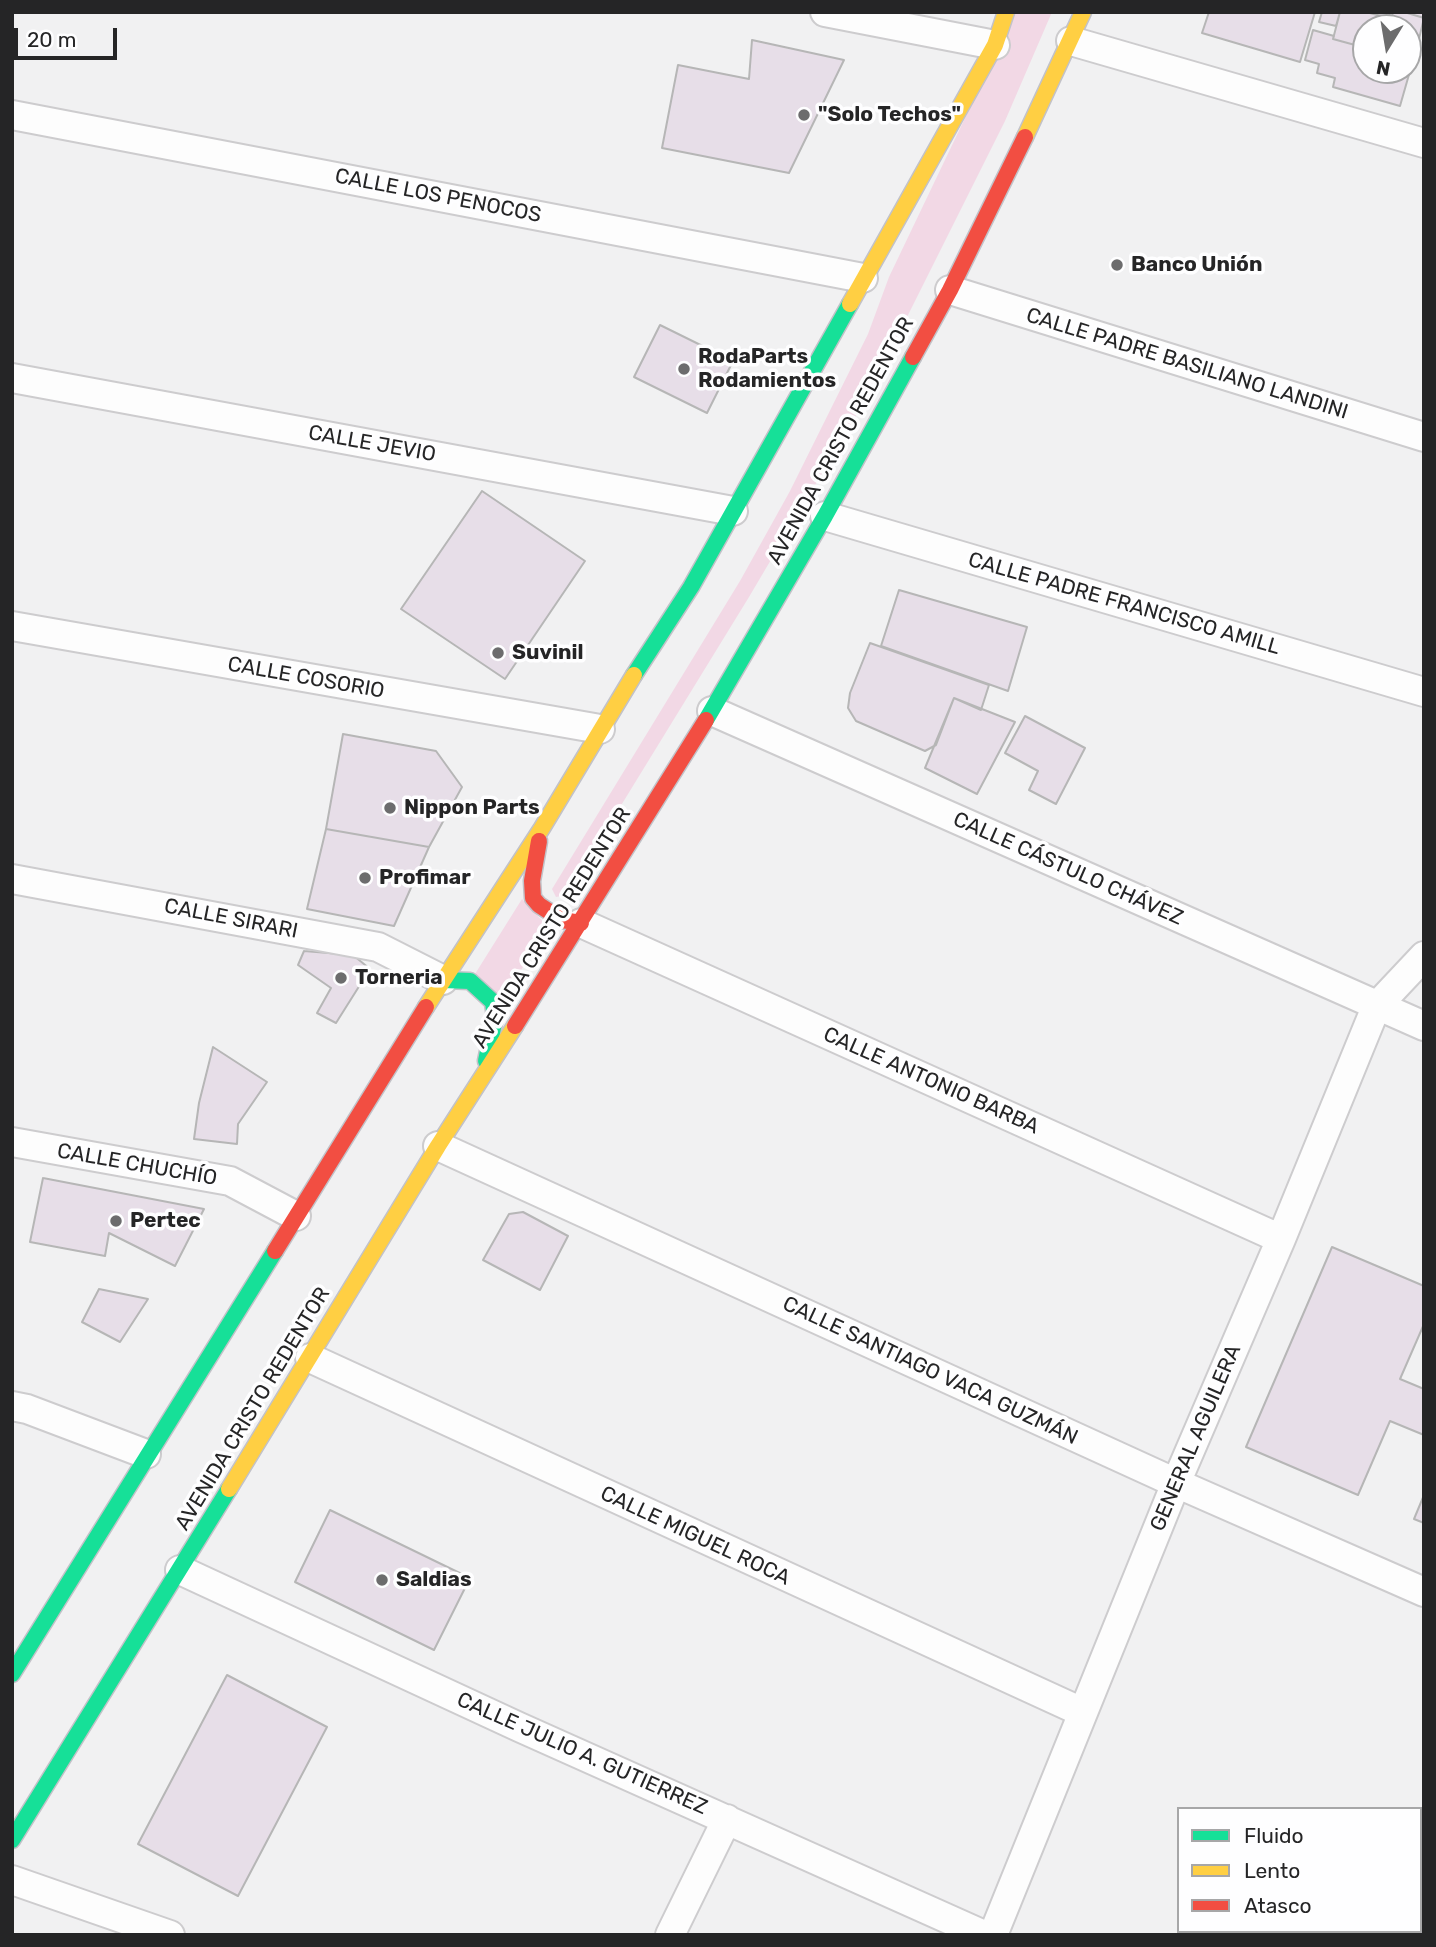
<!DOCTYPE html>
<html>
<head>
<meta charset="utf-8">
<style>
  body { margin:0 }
  #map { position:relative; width:1436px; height:1947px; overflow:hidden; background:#f1f1f2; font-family:Rubik,sans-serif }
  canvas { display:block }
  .frame { position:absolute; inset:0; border:14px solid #252526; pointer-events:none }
  .legend { position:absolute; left:1177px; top:1807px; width:245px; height:126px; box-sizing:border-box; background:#fefeff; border:2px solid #a7a7a8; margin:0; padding:9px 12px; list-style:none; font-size:21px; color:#252526 }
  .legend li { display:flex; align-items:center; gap:14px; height:35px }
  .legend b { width:35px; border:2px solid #a7a7a8 }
  .north { position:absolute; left:1352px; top:14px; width:70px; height:70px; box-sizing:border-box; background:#fefeff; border:2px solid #a7a7a8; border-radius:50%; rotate:191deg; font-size:19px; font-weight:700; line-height:28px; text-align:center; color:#252526 }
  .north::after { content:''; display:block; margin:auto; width:24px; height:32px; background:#6c6c6d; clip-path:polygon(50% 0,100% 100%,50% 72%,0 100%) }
  .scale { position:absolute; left:14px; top:28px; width:103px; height:32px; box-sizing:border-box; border:4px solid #252526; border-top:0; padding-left:9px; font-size:21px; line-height:24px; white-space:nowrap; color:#252526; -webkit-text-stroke:5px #fefeff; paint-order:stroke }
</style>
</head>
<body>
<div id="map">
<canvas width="1436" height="1947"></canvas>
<div class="frame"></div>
<ul class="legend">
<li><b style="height:9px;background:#16e098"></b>Fluido</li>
<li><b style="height:9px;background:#ffcf43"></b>Lento</li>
<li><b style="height:9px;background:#f24e42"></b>Atasco</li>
</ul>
<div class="north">N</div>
<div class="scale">20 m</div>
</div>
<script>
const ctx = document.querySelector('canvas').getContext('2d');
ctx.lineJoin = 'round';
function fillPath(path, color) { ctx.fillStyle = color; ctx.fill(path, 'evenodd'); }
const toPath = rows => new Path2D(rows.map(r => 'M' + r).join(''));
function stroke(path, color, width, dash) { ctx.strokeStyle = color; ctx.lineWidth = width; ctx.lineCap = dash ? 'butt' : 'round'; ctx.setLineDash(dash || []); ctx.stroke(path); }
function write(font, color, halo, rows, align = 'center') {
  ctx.font = font + ' Rubik,sans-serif'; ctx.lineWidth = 7; ctx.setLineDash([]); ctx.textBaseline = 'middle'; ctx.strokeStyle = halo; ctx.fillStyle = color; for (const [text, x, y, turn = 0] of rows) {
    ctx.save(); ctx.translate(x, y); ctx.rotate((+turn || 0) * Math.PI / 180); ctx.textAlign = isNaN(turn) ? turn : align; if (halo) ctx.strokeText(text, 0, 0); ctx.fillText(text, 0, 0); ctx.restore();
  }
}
fillPath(toPath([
  [1011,12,1052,12,1005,121,867,397,749,597,566,895,556,897,552,889,740,581,790,491,868,334,889,277,977,93],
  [522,899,548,927,503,999,475,974]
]), '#f2d8e5');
const building = toPath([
  [1209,12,1315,12,1300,62,1202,33,1209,12],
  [1322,12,1340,12,1336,26,1319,22,1322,12],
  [1340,12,1366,12,1381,16,1378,28,1366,28,1366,48,1333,39,1340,12],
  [1366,12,1390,12,1389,18,1366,12],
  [1393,12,1404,12,1424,18,1418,43,1408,40,1408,28,1389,28,1393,12],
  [1404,12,1424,12,1424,18,1404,12],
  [1313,30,1334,36,1333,39,1366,48,1366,70,1408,70,1408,40,1418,43,1400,106,1333,87,1335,78,1317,73,1319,64,1305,60,1313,30],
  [752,40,844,60,789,173,662,148,678,65,749,79,752,40],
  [660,325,733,361,707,413,634,377,660,325],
  [482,491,585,561,505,679,401,609,482,491],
  [899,590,1027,627,1008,691,881,646,899,590],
  [870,643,989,685,981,710,954,698,936,745,925,751,856,721,848,708,850,693,870,643],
  [954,698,1015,722,977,794,925,768,954,698],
  [1025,716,1085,748,1056,804,1029,790,1038,771,1005,753,1025,716],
  [343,734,436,751,462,787,429,847,326,829,343,734],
  [326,829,429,847,394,926,307,909,326,829],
  [304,951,353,955,370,969,336,1023,317,1013,331,988,298,965,304,951],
  [213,1047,267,1082,238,1124,237,1144,194,1139,199,1103,213,1047],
  [43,1178,204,1209,175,1266,109,1233,105,1256,30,1242,43,1178],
  [523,1212,568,1236,540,1290,483,1260,509,1214,523,1212],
  [1332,1247,1424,1286,1424,1324,1400,1379,1424,1389,1424,1435,1390,1421,1358,1495,1246,1447,1332,1247],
  [99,1289,148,1299,120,1342,82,1322,99,1289],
  [1424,1495,1424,1523,1414,1519,1424,1495],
  [330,1510,470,1578,434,1650,295,1582,330,1510],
  [227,1675,327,1727,238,1896,138,1844,227,1675]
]);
fillPath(building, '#e7dee8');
stroke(building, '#b6b6b6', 2);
const street = toPath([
  [825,12,995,45],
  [1071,41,1424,143],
  [12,115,863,278],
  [950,290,1424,437],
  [12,378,733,511],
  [825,516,1424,692],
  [12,626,600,729],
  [712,711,1424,1026],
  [12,879,378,947,443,980],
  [581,923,1281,1239],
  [12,1142,230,1181,296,1216],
  [438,1146,1176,1483,1424,1592],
  [310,1358,1082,1712],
  [12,1406,27,1409,146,1454],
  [180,1570,519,1727,984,1935],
  [12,1880,170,1935],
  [670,1935,727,1819],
  [993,1935,1176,1483,1281,1239,1376,1007,1424,956]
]);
const fast = toPath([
  [634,675,691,587,850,304],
  [706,720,825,516,913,357],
  [443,980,470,981,493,1002,495,1018,486,1061],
  [12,1674,275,1251],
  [12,1840,229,1489]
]);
const slow = toPath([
  [1025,137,1083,12],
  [850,304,995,45,1006,12],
  [426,1007,542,828,634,675],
  [229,1489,438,1146,515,1026]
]);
const jam = toPath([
  [913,357,950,290,1025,137],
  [539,841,532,881,533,898,539,905,562,920,581,923],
  [515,1026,706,720],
  [275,1251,426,1007]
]);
stroke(street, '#cdccce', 32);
stroke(fast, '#c2c2c8', 19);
stroke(slow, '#c2c2c8', 19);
stroke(jam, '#c2c2c8', 19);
stroke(street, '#fdfdfd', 28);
stroke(fast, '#16e098', 16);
stroke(slow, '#ffcf43', 16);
stroke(jam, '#f24e42', 16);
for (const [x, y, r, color] of [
  [804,115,7,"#6c6c6d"],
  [1117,265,7,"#6c6c6d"],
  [684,369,7,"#6c6c6d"],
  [498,653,7,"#6c6c6d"],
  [390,808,7,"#6c6c6d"],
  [365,878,7,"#6c6c6d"],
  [341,978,7,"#6c6c6d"],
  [116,1221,7,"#6c6c6d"],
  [382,1580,7,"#6c6c6d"]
]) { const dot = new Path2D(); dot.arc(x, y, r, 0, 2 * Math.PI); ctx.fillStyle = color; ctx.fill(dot); stroke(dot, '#fefeff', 2.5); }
write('bold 21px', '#252526', '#fefeff', [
  ["\"Solo Techos\"",818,115],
  ["Banco Unión",1131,265],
  ["RodaParts",698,357],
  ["Rodamientos",698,381],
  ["Suvinil",512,653],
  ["Nippon Parts",404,808],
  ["Profimar",379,878],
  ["Torneria",355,978],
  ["Pertec",130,1221],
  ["Saldias",396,1580]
], 'left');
write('21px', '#252526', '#fefeff', [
  ["CALLE LOS PENOCOS",438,196,11],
  ["CALLE PADRE BASILIANO LANDINI",1187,364,17],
  ["AVENIDA CRISTO REDENTOR",841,441,-61],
  ["CALLE JEVIO",372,444,10],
  ["CALLE PADRE FRANCISCO AMILL",1124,604,16],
  ["CALLE COSORIO",306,678,10],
  ["CALLE CÁSTULO CHÁVEZ",1068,869,24],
  ["CALLE SIRARI",231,919,11],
  ["AVENIDA CRISTO REDENTOR",552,928,-58],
  ["CALLE ANTONIO BARBA",931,1081,24],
  ["CALLE CHUCHÍO",137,1165,10],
  ["CALLE SANTIAGO VACA GUZMÁN",930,1371,25],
  ["AVENIDA CRISTO REDENTOR",253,1409,-59],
  ["GENERAL AGUILERA",1196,1438,-67],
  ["CALLE MIGUEL ROCA",695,1536,25],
  ["CALLE JULIO A. GUTIERREZ",582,1754,24]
]);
</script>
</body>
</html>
